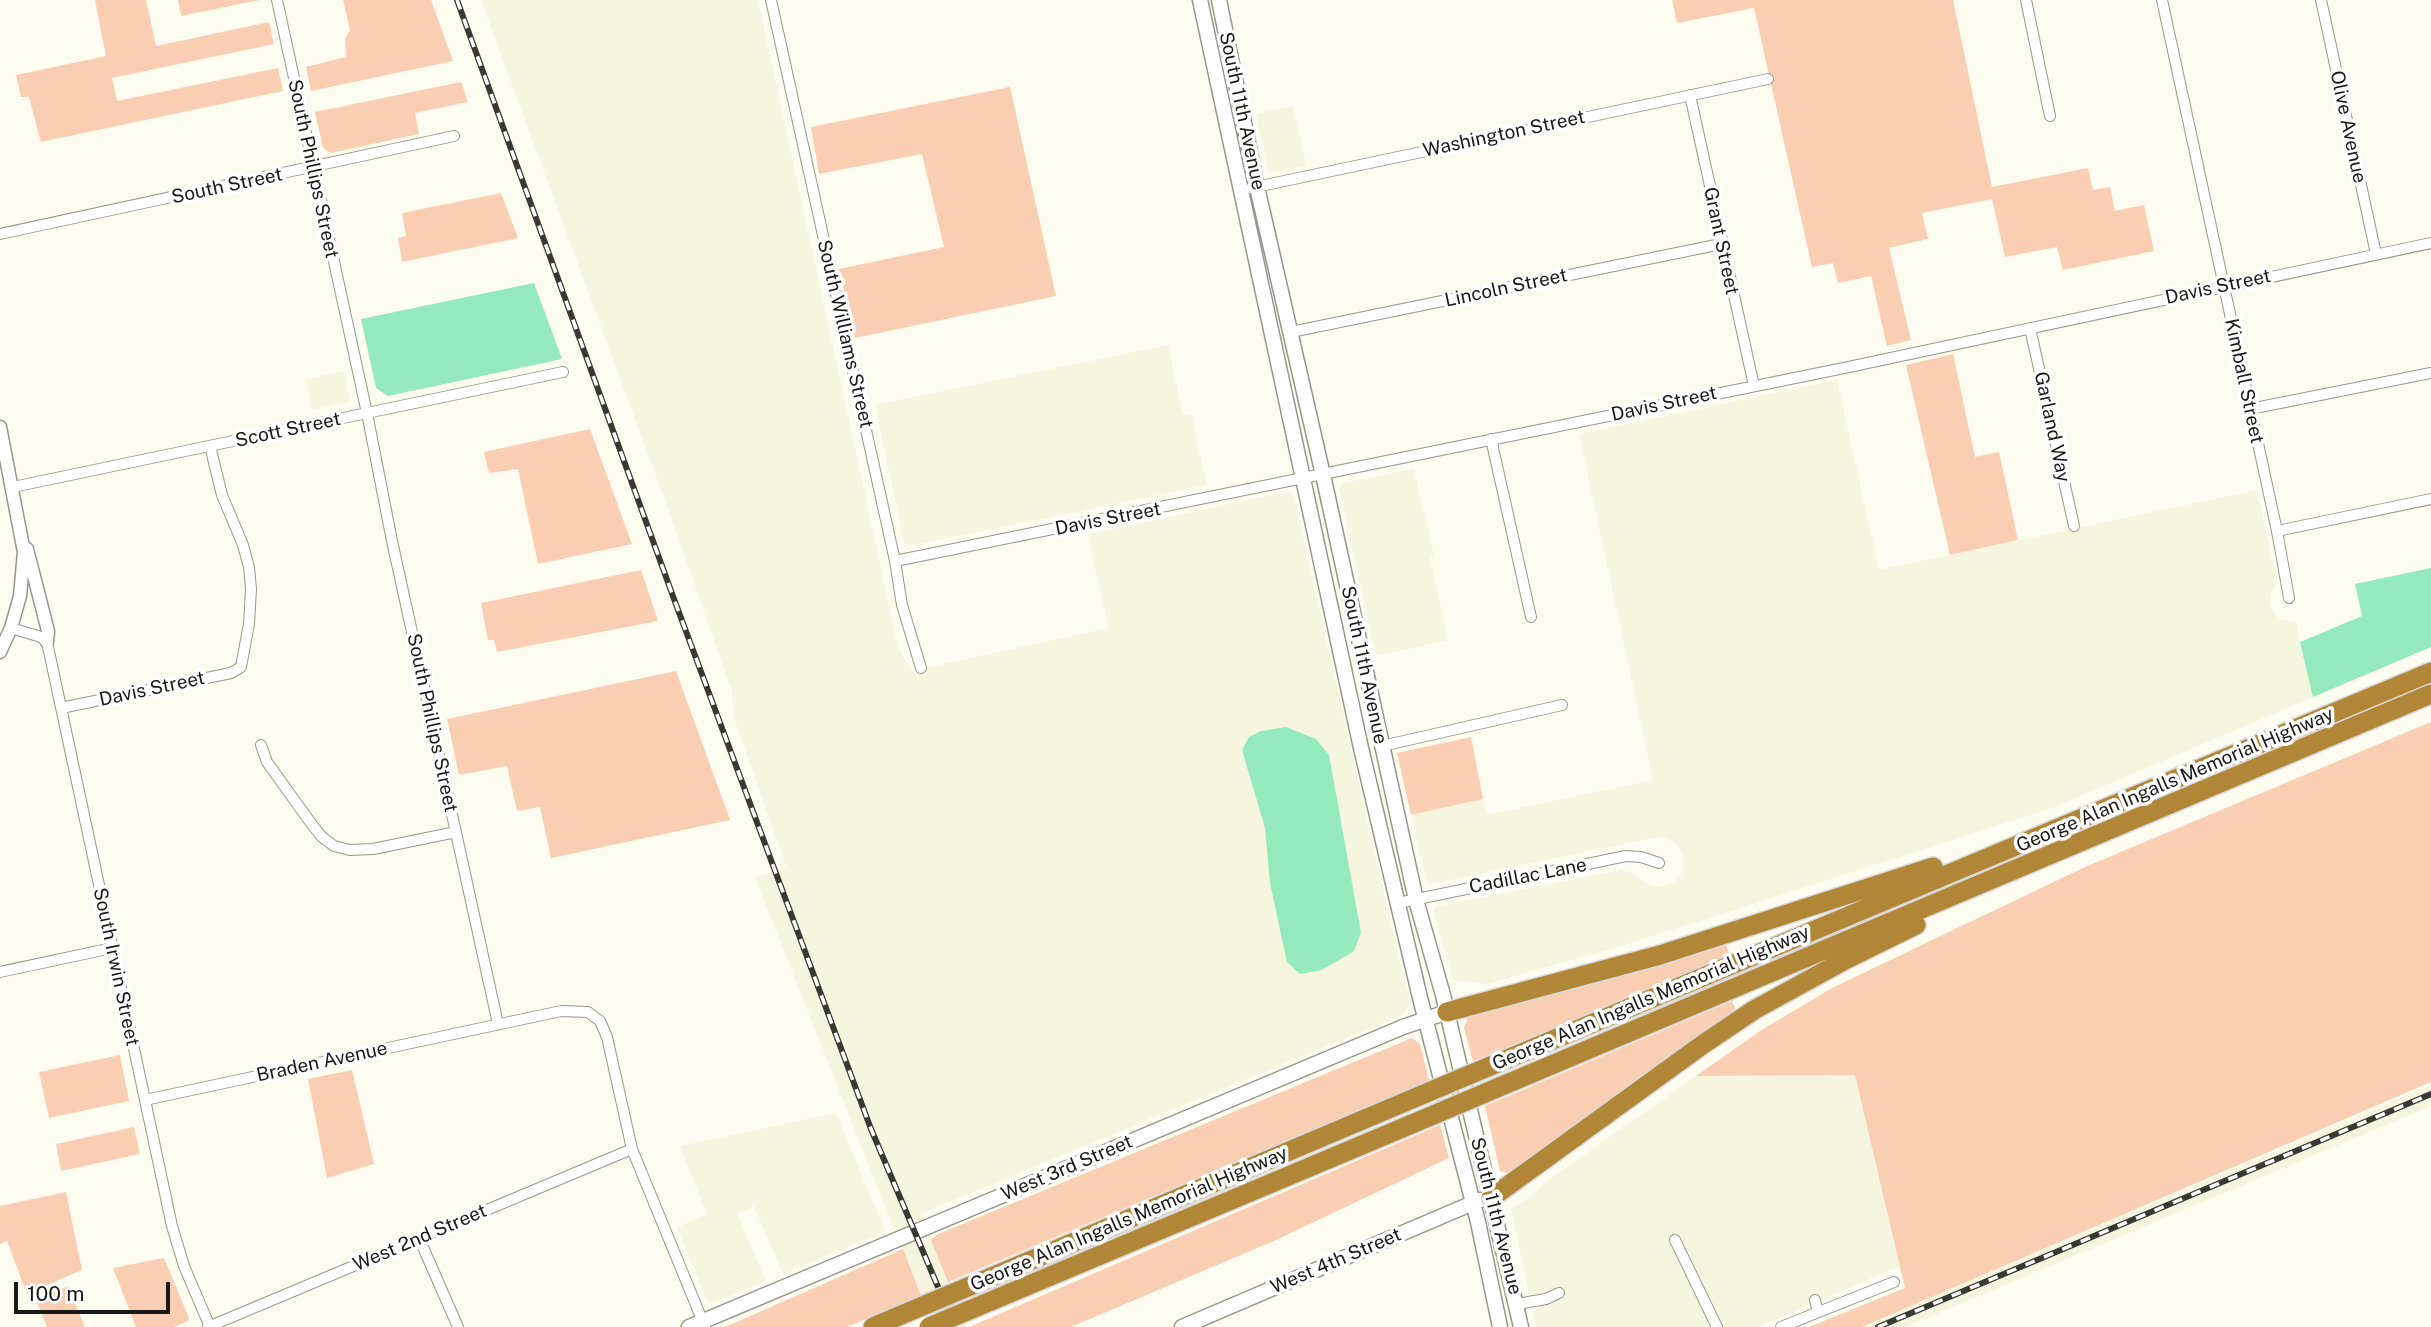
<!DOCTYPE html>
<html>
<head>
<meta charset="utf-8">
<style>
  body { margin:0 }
  #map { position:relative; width:2431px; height:1327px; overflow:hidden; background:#fdfcf0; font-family:"Public Sans",sans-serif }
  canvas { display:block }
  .scale { position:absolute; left:14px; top:1282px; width:156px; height:32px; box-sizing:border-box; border:4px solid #191915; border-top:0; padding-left:9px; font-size:21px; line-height:24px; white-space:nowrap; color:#191915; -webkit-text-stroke:5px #fff; paint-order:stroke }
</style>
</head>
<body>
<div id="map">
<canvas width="2431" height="1327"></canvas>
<div class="scale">100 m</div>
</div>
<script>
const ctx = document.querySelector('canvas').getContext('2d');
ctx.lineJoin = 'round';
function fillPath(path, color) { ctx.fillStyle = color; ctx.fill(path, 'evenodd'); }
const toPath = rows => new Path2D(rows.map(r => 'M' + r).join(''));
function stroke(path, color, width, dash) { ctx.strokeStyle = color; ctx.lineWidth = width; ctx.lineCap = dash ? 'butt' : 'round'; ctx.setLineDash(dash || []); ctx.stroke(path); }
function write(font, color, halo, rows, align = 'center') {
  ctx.font = font + ' "Public Sans",sans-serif'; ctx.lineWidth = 7; ctx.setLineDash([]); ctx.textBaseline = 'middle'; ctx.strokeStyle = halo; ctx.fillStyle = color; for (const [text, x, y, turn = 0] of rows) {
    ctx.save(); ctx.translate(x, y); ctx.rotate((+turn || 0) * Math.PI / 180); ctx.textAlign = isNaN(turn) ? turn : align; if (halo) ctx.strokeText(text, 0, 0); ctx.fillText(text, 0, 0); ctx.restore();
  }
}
fillPath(toPath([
  [481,0,758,0,898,647,911,671,1109,628,1088,538,1090,534,1286,492,1294,497,1399,959,1411,1001,1404,1014,922,1213,968,1327,933,1327,755,878,786,866,733,715,732,692,674,525],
  [1293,106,1306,165,1274,172,1267,167,1256,114],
  [1168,345,1183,415,1191,414,1207,485,909,546,904,542,875,405],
  [344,371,350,401,313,410,306,379],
  [1837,380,1879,570,2257,490,2275,572,2276,585,2271,594,2270,605,2274,613,2280,619,2296,622,2313,697,2052,808,1618,947,1486,984,1453,980,1433,910,1437,906,1621,870,1635,874,1645,883,1657,887,1670,884,1679,878,1684,868,1683,855,1678,846,1668,839,1657,837,1431,884,1426,880,1411,815,1483,799,1487,815,1653,780,1579,434],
  [1414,469,1434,556,1430,557,1448,640,1376,656,1339,489,1343,483],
  [1855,1074,1900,1266,1758,1327,1536,1327,1511,1208,1523,1202,1553,1177,1696,1076],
  [2431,1085,2431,1106,1905,1327,1862,1327],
  [836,1113,885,1231,783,1274,754,1206,737,1213,766,1281,715,1302,707,1301,677,1227,707,1215,680,1146]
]), '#f5f5e0');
fillPath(toPath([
  [95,0,146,0,156,46,269,22,274,44,112,78,117,101,278,68,283,91,41,142,29,97,21,97,16,75,106,56],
  [178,0,260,0,181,16],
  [343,0,431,0,453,61,311,91,306,67,346,57,345,39,350,30],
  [1672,0,1953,0,1992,187,2088,168,2093,190,2110,187,2115,211,2144,205,2154,251,2063,270,2057,247,2005,257,1992,199,1922,213,1928,239,1889,248,1911,340,1887,346,1871,276,1838,283,1833,263,1812,267,1754,8,1677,23],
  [461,82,468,102,415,113,419,134,331,153,323,148,315,112],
  [1010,87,1056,296,855,338,839,269,944,247,922,154,819,174,811,127],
  [501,193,518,238,402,262,398,238,406,236,402,213],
  [1953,354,1975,457,1999,452,2018,540,1950,555,1906,365],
  [590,429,632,544,538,564,518,469,489,473,484,452],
  [641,570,658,621,497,652,494,640,488,640,481,603],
  [676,671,730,820,551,858,540,807,517,811,507,766,459,775,447,719],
  [2431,722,2431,1082,1862,1327,1809,1327,1905,1288,1855,1075,1696,1076,1763,1029,1834,987,2085,867],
  [1471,737,1483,799,1411,815,1397,753],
  [1724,940,1730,956,1473,1061,1464,1028,1468,1017,1477,1012],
  [1732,1001,1738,1015,1509,1174,1500,1171,1485,1106],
  [1412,1038,1420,1044,1429,1081,948,1282,931,1240,936,1235],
  [120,1055,129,1101,49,1118,39,1072],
  [352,1070,374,1164,327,1178,308,1079],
  [1440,1125,1449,1158,1276,1240,1071,1327,969,1327],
  [134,1127,140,1154,61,1171,56,1144],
  [66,1192,82,1270,27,1294,7,1241,0,1244,0,1206],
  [903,1249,921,1296,847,1327,725,1327],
  [164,1258,189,1318,188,1321,174,1327,136,1327,113,1268],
  [68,1286,85,1327,47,1327,36,1300]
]), '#faceb3');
fillPath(toPath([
  [534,283,562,359,388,396,376,388,361,319],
  [2431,568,2431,647,2313,697,2300,642,2362,616,2355,584],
  [1286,727,1316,739,1329,755,1361,933,1354,951,1322,970,1300,974,1287,962,1270,883,1265,828,1242,750,1249,737,1261,731]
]), '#94eabc');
const minor = toPath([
  [277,0,367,413,392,541,498,1024],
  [771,0,895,561,902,605,921,668],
  [2026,0,2050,116],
  [2162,0,2277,531,2289,598],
  [2321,0,2376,254],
  [1690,95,1754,386],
  [1251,188,1768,79],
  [0,234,454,136],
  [2030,328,2074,526],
  [1291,332,1721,244],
  [2250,409,2431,373],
  [1491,439,1531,617],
  [13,487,563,372],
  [2277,531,2431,499],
  [895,561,1844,368,2431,243],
  [11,628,41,637,47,642,172,1226,184,1266,210,1327],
  [61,708,231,673,241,667,249,624,251,589,249,567,243,545,222,495,210,446],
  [261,745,267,762,313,826,322,837,334,846,350,850,373,849,456,832],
  [1382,746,1562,705],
  [1398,903,1626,856,1641,857,1659,863],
  [0,972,112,948],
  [145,1100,561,1011,588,1012,600,1021,607,1037,632,1149,705,1327],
  [419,1238,458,1327],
  [1675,1240,1717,1327],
  [1815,1300,1818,1312],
  [1517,1304,1546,1299,1559,1293],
  [208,1327,632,1149],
  [1781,1327,1894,1282]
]);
const tertiary = toPath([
  [0,427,24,552,20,596,11,628,0,652],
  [27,549,48,631,47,642]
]);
const secondary = toPath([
  [1200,0,1361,748,1421,1002,1478,1222,1500,1327],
  [1219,0,1257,187,1323,475,1416,900,1443,995,1521,1327],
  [689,1327,1403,1027,1447,1012],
  [1182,1327,1480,1200]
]);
const motorway = toPath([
  [1447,1012,1660,955,1933,867],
  [1488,1067,2431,672],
  [1497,1088,2431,694],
  [1491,1198,1702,1045,1754,1010,1845,960,1916,925],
  [982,1281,1405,1102],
  [991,1301,1412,1124],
  [873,1327,894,1318]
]);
stroke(minor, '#97978b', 12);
stroke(tertiary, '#97978b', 15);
stroke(secondary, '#97978b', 17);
stroke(motorway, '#dadada', 22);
stroke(minor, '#fff', 10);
stroke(tertiary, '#fff', 12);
stroke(secondary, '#fff', 14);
stroke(motorway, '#b18637', 19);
const rail = toPath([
  [457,0,674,599,871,1129,955,1327],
  [1878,1327,2431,1094]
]);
stroke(rail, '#393934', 6);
stroke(rail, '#fff', 3.5, [10]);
const motorwayBridge = toPath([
  [1405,1102,1488,1067],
  [1412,1124,1497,1088],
  [894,1318,982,1281],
  [929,1327,991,1301]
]);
stroke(motorwayBridge, '#dadada', 22, []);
stroke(motorwayBridge, '#b18637', 19);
write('19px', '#191915', '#fff', [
  ["South 11th Avenue",1242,111,78],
  ["Olive Avenue",2348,127,78],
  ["Washington Street",1504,134,-12],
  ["South Phillips Street",313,169,78],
  ["South Street",227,186,-12],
  ["Grant Street",1721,241,78],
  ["Davis Street",2218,287,-12],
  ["Lincoln Street",1506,288,-12],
  ["South Williams Street",845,334,77],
  ["Kimball Street",2244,381,78],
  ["Davis Street",1664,404,-12],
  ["Garland Way",2052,427,78],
  ["Scott Street",288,430,-12],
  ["Davis Street",1108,519,-11],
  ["South 11th Avenue",1364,665,78],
  ["Davis Street",152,689,-12],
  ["South Phillips Street",432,723,78],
  ["George Alan Ingalls Memorial Highway",2175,780,-23],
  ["Cadillac Lane",1528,876,-11],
  ["South Irwin Street",116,967,78],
  ["George Alan Ingalls Memorial Highway",1651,998,-23],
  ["Braden Avenue",322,1062,-12],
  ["West 3rd Street",1067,1168,-23],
  ["South 11th Avenue",1496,1216,76],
  ["George Alan Ingalls Memorial Highway",1129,1219,-23],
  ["West 2nd Street",420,1238,-23],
  ["West 4th Street",1336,1261,-23]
]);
</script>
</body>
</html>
